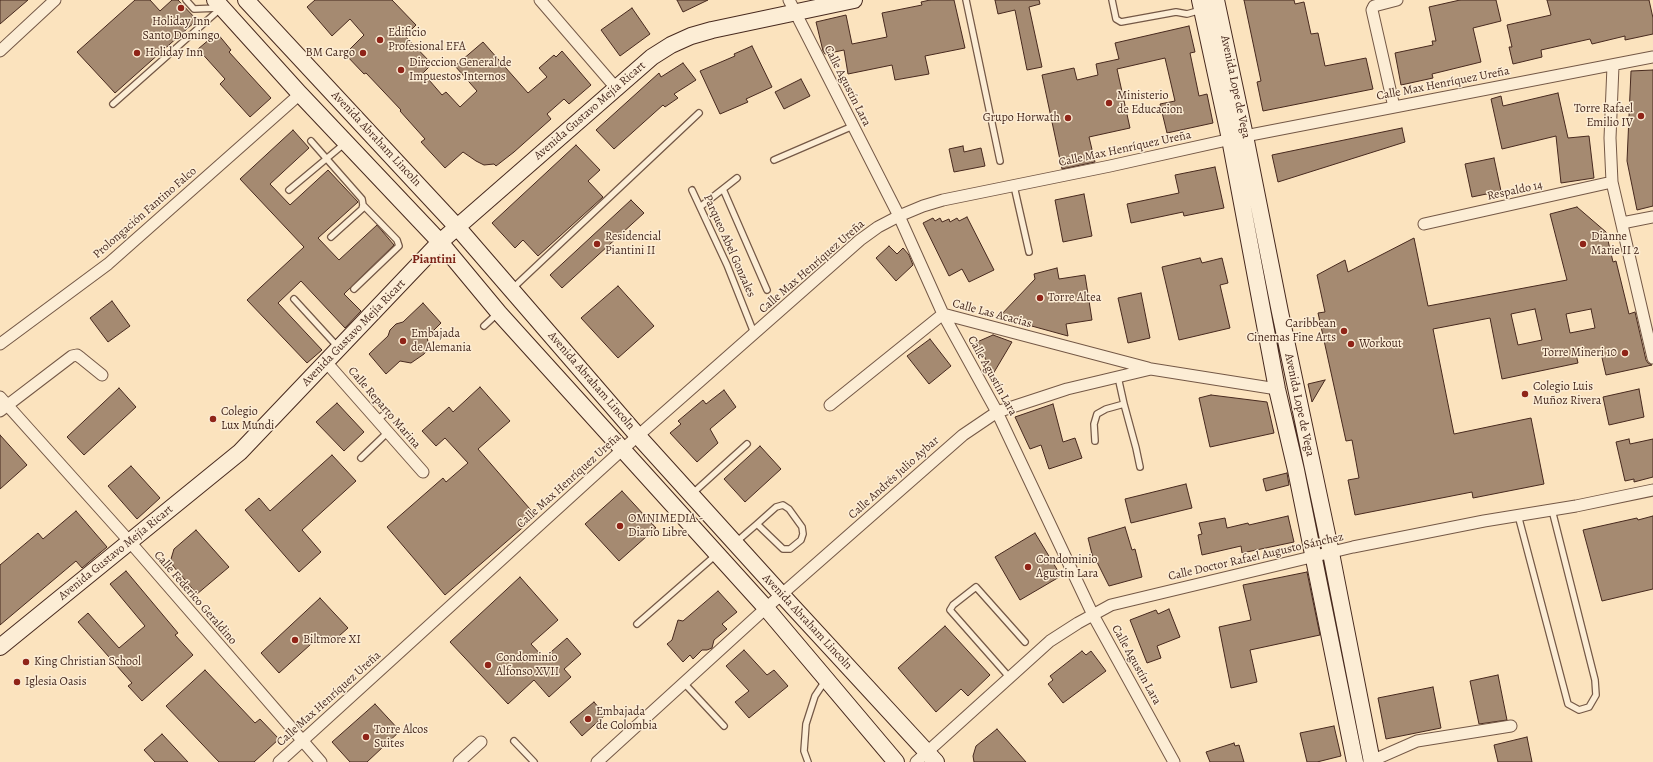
<!DOCTYPE html>
<html>
<head>
<meta charset="utf-8">
<style>
  body { margin:0 }
  canvas { display:block; background:#fbe3be }
</style>
</head>
<body>
<canvas width="1653" height="762"></canvas>
<script>
const ctx = document.querySelector('canvas').getContext('2d');
ctx.lineJoin = 'round';
function fillPath(path, color) { ctx.fillStyle = color; ctx.fill(path, 'evenodd'); }
const toPath = rows => new Path2D(rows.map(r => 'M' + r).join(''));
function stroke(path, color, width, dash) { ctx.strokeStyle = color; ctx.lineWidth = width; ctx.lineCap = dash ? 'butt' : 'round'; ctx.setLineDash(dash || []); ctx.stroke(path); }
function write(font, color, halo, rows, align = 'center') {
  ctx.font = font + ' Alegreya,serif'; ctx.lineWidth = 3; ctx.setLineDash([]); ctx.textBaseline = 'middle'; ctx.strokeStyle = halo; ctx.fillStyle = color; for (const [text, x, y, turn = 0] of rows) {
    ctx.save(); ctx.translate(x, y); ctx.rotate((+turn || 0) * Math.PI / 180); ctx.textAlign = isNaN(turn) ? turn : align; if (halo) ctx.strokeText(text, 0, 0); ctx.fillText(text, 0, 0); ctx.restore();
  }
}
const building = toPath([
  [0,0,28,0,0,24,0,0],
  [135,0,150,0,160,11,172,0,178,0,197,20,115,93,77,52,135,0],
  [315,0,392,0,416,25,405,36,432,64,423,73,442,95,446,92,460,107,477,91,455,66,483,42,528,93,547,77,539,68,554,55,556,57,562,51,591,85,569,104,564,99,547,114,551,119,514,152,496,166,494,164,484,165,476,161,463,152,445,168,421,142,425,139,400,111,401,110,366,73,364,74,345,54,364,35,350,19,332,36,307,7,315,0],
  [677,0,708,0,683,12,677,0],
  [930,0,954,0,965,48,925,56,929,74,895,80,892,65,848,74,844,50,825,54,823,51,816,22,846,15,852,44,887,37,882,13,922,5,921,2,930,0],
  [995,0,1039,0,1040,4,1029,7,1042,67,1027,70,1015,10,998,14,995,0],
  [1244,0,1294,0,1295,4,1304,2,1311,34,1318,33,1325,66,1366,58,1373,89,1263,111,1257,82,1261,81,1244,0],
  [1460,0,1496,0,1501,21,1473,28,1481,62,1432,74,1433,78,1401,85,1395,53,1433,45,1432,41,1436,41,1429,7,1460,0],
  [1547,0,1649,0,1653,18,1653,34,1625,40,1625,36,1592,44,1590,39,1541,50,1542,57,1513,64,1509,47,1512,47,1507,25,1551,15,1547,0],
  [632,8,650,34,620,56,601,30,632,8],
  [1189,26,1195,52,1190,53,1199,96,1207,94,1213,123,1167,133,1160,104,1175,101,1165,58,1117,69,1130,128,1089,137,1095,162,1062,169,1042,75,1074,68,1077,80,1098,75,1096,64,1119,59,1115,43,1189,26],
  [217,33,231,50,229,52,271,98,250,117,220,84,225,79,198,49,217,33],
  [752,46,772,87,746,99,748,102,720,114,700,71,735,56,734,54,752,46],
  [683,63,696,80,674,94,678,98,665,107,663,105,614,149,596,130,659,73,661,77,683,63],
  [1653,70,1653,206,1637,210,1627,161,1631,71,1653,70],
  [801,79,810,96,784,109,775,92,801,79],
  [1558,93,1568,138,1589,136,1594,178,1561,183,1556,136,1502,149,1491,99,1501,96,1503,106,1558,93],
  [1402,128,1405,142,1278,182,1272,155,1402,128],
  [293,130,309,148,270,184,290,205,328,170,358,202,318,238,339,260,377,225,394,245,344,294,361,311,345,328,301,281,278,303,322,350,307,363,247,300,304,247,240,179,293,130],
  [576,145,600,170,588,181,603,197,538,256,523,240,515,248,492,223,576,145],
  [963,146,964,152,981,148,985,166,954,172,949,149,963,146],
  [1494,158,1501,191,1472,197,1465,164,1494,158],
  [1215,167,1224,208,1184,216,1183,212,1131,223,1127,204,1179,193,1175,175,1215,167],
  [1084,194,1092,236,1063,242,1055,200,1084,194],
  [631,200,644,213,562,288,550,275,631,200],
  [1577,207,1606,232,1613,262,1616,261,1629,314,1635,312,1646,360,1648,363,1652,365,1606,375,1600,349,1576,354,1578,363,1502,379,1490,318,1433,329,1454,434,1531,418,1544,484,1473,498,1472,492,1355,515,1348,480,1359,478,1352,440,1346,441,1318,313,1325,312,1317,275,1345,260,1348,272,1414,238,1428,306,1567,280,1550,214,1577,207],
  [1535,309,1542,340,1518,345,1511,314,1535,309],
  [1591,309,1595,328,1570,333,1566,314,1591,309],
  [967,217,994,270,969,282,962,269,949,276,923,223,933,218,935,221,940,218,942,222,949,219,950,222,957,218,959,221,967,217],
  [889,246,897,254,903,248,909,255,913,265,896,281,876,258,889,246],
  [1200,258,1202,263,1222,258,1228,283,1220,285,1230,328,1179,340,1162,267,1200,258],
  [1057,268,1059,279,1085,275,1092,320,1066,324,1068,336,999,317,1035,279,1034,274,1057,268],
  [618,286,654,326,618,358,581,318,618,286],
  [1141,293,1150,338,1128,343,1118,298,1141,293],
  [112,301,130,326,108,342,90,318,112,301],
  [423,303,441,323,427,337,429,347,424,354,411,363,400,361,386,374,369,354,388,336,390,330,396,324,403,322,423,303],
  [993,335,1012,342,993,374,977,342,993,335],
  [930,339,951,366,929,384,907,356,930,339],
  [1325,380,1312,402,1308,384,1325,380],
  [480,387,510,421,478,449,536,516,445,595,387,527,443,478,446,482,468,463,445,438,436,446,422,431,449,407,453,412,480,387],
  [119,388,136,407,84,455,67,437,119,388],
  [1639,389,1644,417,1609,425,1603,397,1639,389],
  [724,390,736,407,710,429,718,443,697,462,670,433,681,424,678,421,703,400,706,404,724,390],
  [1211,395,1267,402,1274,433,1210,447,1199,398,1211,395],
  [337,403,364,432,344,451,316,422,337,403],
  [1053,404,1063,442,1075,438,1082,458,1049,469,1041,445,1030,449,1015,417,1053,404],
  [0,435,27,465,0,489,0,435],
  [1629,439,1630,444,1653,439,1653,477,1634,482,1634,479,1625,481,1616,442,1629,439],
  [760,446,781,469,745,502,724,479,760,446],
  [332,455,356,481,302,530,321,552,299,572,245,510,259,498,270,511,332,455],
  [131,466,160,498,137,519,108,486,131,466],
  [1287,473,1289,485,1266,491,1263,479,1287,473],
  [1186,484,1192,508,1131,523,1125,499,1186,484],
  [622,491,656,528,619,561,585,524,622,491],
  [76,511,107,547,82,568,76,561,0,625,0,565,38,533,43,539,76,511],
  [1288,516,1294,542,1242,553,1241,546,1202,555,1198,535,1202,534,1199,523,1225,518,1227,528,1248,523,1249,525,1288,516],
  [1653,516,1653,589,1602,601,1583,530,1637,518,1638,520,1653,516],
  [1125,527,1132,550,1135,549,1142,577,1109,586,1095,558,1093,558,1088,538,1125,527],
  [196,530,229,567,197,594,173,566,171,559,174,549,196,530],
  [1035,533,1061,576,1020,600,995,557,1035,533],
  [126,571,178,633,175,635,193,655,142,701,128,686,132,683,78,622,88,613,119,648,145,626,110,584,126,571],
  [1307,572,1320,635,1250,650,1257,682,1231,688,1219,627,1251,620,1243,585,1307,572],
  [520,577,558,620,531,644,544,658,567,638,581,654,564,669,571,677,549,697,534,680,508,704,450,642,520,577],
  [718,591,737,612,722,624,727,629,714,640,712,648,707,650,702,650,693,659,690,655,683,662,667,644,672,640,678,620,683,621,718,591],
  [320,598,348,628,330,644,321,635,279,673,261,653,320,598],
  [1169,609,1180,637,1157,646,1161,658,1147,663,1130,620,1156,610,1158,614,1169,609],
  [945,626,990,675,968,696,961,689,936,712,898,668,945,626],
  [744,650,767,675,774,670,788,686,749,718,735,702,749,691,726,666,744,650],
  [1082,651,1086,655,1091,651,1106,671,1063,703,1048,684,1053,680,1050,676,1082,651],
  [205,670,255,723,260,719,279,739,254,762,219,762,166,706,205,670],
  [1498,675,1507,720,1479,724,1470,681,1498,675],
  [1433,687,1441,728,1386,739,1378,698,1433,687],
  [594,702,605,715,582,736,570,722,594,702],
  [375,704,400,731,367,762,350,762,332,742,375,704],
  [1334,726,1341,756,1317,762,1307,762,1300,733,1334,726],
  [997,729,1026,762,974,762,973,756,976,746,997,729],
  [162,734,188,762,155,762,144,750,162,734],
  [1527,737,1532,762,1498,762,1494,745,1527,737],
  [1234,743,1235,746,1239,745,1244,762,1210,762,1206,752,1234,743]
]);
fillPath(building, '#a58a71');
stroke(building, '#47291e', 1);
const lane = toPath([
  [186,0,194,9,218,8],
  [966,0,1000,161],
  [1112,0,1116,19,1121,22,1176,12,1187,14,1201,10],
  [113,104,220,9],
  [311,141,362,199,363,205,362,209,331,237],
  [774,160,853,126],
  [1014,186,1029,252],
  [723,189,737,178],
  [289,190,344,144],
  [692,190,727,265,754,333],
  [700,207,723,189,767,290],
  [513,288,699,113],
  [354,289,399,246,397,240,363,205],
  [294,299,337,346],
  [484,326,498,313],
  [1124,404,1136,448,1140,467],
  [377,420,386,413],
  [1095,441,1094,424,1097,414,1106,409,1124,404,1118,377],
  [361,458,388,432],
  [693,493,747,444],
  [1518,515,1568,704,1579,710,1589,707,1596,695,1595,680,1552,510],
  [735,543,757,524,783,549,790,549,801,540,803,534,802,527,789,509,783,505,776,507,757,524],
  [637,624,717,554],
  [1010,678,950,610,953,605,976,587,1025,642],
  [684,683,724,726],
  [514,741,534,762],
  [808,762,804,751,806,724,815,696,825,681]
]);
const street = toPath([
  [540,0,616,88],
  [789,0,899,216,943,314,997,412,1093,615,1174,762],
  [0,51,55,0],
  [1613,66,1610,138,1612,182,1653,358],
  [1394,107,1372,10,1374,6,1397,0],
  [1622,223,1653,217],
  [1424,224,1612,182],
  [0,344,108,264,300,94],
  [326,362,423,472],
  [0,397,130,542,321,762],
  [830,405,943,314,1148,368],
  [0,411,72,356,77,355,81,358,102,375],
  [279,762,623,449,860,240,878,227,899,216,923,206,943,200,1110,166,1245,136,1653,57],
  [459,762,481,742],
  [597,762,766,608,963,435,997,412,1067,389,1151,369,1277,389],
  [916,762,1050,641,1078,623,1111,605,1353,547,1484,521,1576,506,1653,490],
  [1369,762,1417,741,1511,726]
]);
const secondary = toPath([
  [215,0,300,94,440,242,499,313,766,608,896,762],
  [246,0,458,228,638,436,782,595,936,762],
  [1200,0,1230,139,1277,389,1296,470,1355,762],
  [1216,0,1245,136,1280,312,1331,553,1372,762],
  [0,647,240,452,440,242,652,57,671,45,691,36,712,30,854,0]
]);
stroke(lane, '#745846', 8);
stroke(street, '#745846', 13);
stroke(secondary, '#47291e', 18);
stroke(lane, '#fcedd5', 5.5);
stroke(street, '#fcedd5', 11);
stroke(secondary, '#fcedd5', 16);
for (const [x, y, r, color] of [
  [181,8,4,"#8f2418"],
  [380,40,4,"#8f2418"],
  [137,53,4,"#8f2418"],
  [363,53,4,"#8f2418"],
  [401,70,4,"#8f2418"],
  [1109,103,4,"#8f2418"],
  [1641,116,4,"#8f2418"],
  [1068,118,4,"#8f2418"],
  [597,244,4,"#8f2418"],
  [1583,244,4,"#8f2418"],
  [1040,298,4,"#8f2418"],
  [1344,331,4,"#8f2418"],
  [403,341,4,"#8f2418"],
  [1351,344,4,"#8f2418"],
  [1625,353,4,"#8f2418"],
  [1525,394,4,"#8f2418"],
  [213,419,4,"#8f2418"],
  [620,526,4,"#8f2418"],
  [1028,567,4,"#8f2418"],
  [295,640,4,"#8f2418"],
  [26,662,4,"#8f2418"],
  [488,665,4,"#8f2418"],
  [17,682,4,"#8f2418"],
  [588,719,4,"#8f2418"],
  [366,737,4,"#8f2418"]
]) { const dot = new Path2D(); dot.arc(x, y, r, 0, 2 * Math.PI); ctx.fillStyle = color; ctx.fill(dot); stroke(dot, '#fcedd5', 1.5); }
write('12px', '#47291e', '#fcedd5', [
  ["Holiday Inn",181,22,"center"],
  ["Santo Domingo",181,36,"center"],
  ["Edificio",388,33],
  ["Profesional EFA",388,47],
  ["Holiday Inn",145,53],
  ["BM Cargo",355,53,"right"],
  ["Direccion General de",409,63],
  ["Impuestos Internos",409,77],
  ["Ministerio",1117,96],
  ["de Educacion",1117,110],
  ["Torre Rafael",1633,109,"right"],
  ["Emilio IV",1633,123,"right"],
  ["Grupo Horwath",1060,118,"right"],
  ["Residencial",605,237],
  ["Piantini II",605,251],
  ["Dianne",1591,237],
  ["Marie II 2",1591,251],
  ["Torre Altea",1048,298],
  ["Caribbean",1336,324,"right"],
  ["Cinemas Fine Arts",1336,338,"right"],
  ["Embajada",411,334],
  ["de Alemania",411,348],
  ["Workout",1359,344],
  ["Torre Mineri 10",1617,353,"right"],
  ["Colegio Luis",1533,387],
  ["Muñoz Rivera",1533,401],
  ["Colegio",221,412],
  ["Lux Mundi",221,426],
  ["OMNIMEDIA -",628,519],
  ["Diario Libre",628,533],
  ["Condominio",1036,560],
  ["Agustin Lara",1036,574],
  ["Biltmore XI",303,640],
  ["Condominio",496,658],
  ["Alfonso XVII",496,672],
  ["King Christian School",34,662],
  ["Iglesia Oasis",25,682],
  ["Embajada",596,712],
  ["de Colombia",596,726],
  ["Torre Alcos",374,730],
  ["Suites",374,744]
], 'left');
write('12px', '#47291e', '#fcedd5', [
  ["Calle Max Henríquez Ureña",1443,84,-11],
  ["Calle Agustín Lara",847,86,63],
  ["Avenida Lope de Vega",1235,87,78],
  ["Avenida Gustavo Mejía Ricart",590,111,-41],
  ["Avenida Abraham Lincoln",376,139,47],
  ["Calle Max Henríquez Ureña",1125,149,-12],
  ["Respaldo 14",1515,191,-12],
  ["Prolongación Fantino Falco",145,213,-41],
  ["Parqueo Abel Gonzales",729,246,66],
  ["Calle Max Henríquez Ureña",812,267,-41],
  ["Calle Las Acacias",992,314,15],
  ["Avenida Gustavo Mejía Ricart",354,333,-46],
  ["Calle Agustín Lara",992,376,61],
  ["Avenida Abraham Lincoln",591,381,49],
  ["Avenida Lope de Vega",1299,405,78],
  ["Calle Reparto Marina",384,408,49],
  ["Calle Andrés Julio Aybar",894,478,-42],
  ["Calle Max Henríquez Ureña",569,481,-42],
  ["Avenida Gustavo Mejía Ricart",116,553,-39],
  ["Calle Doctor Rafael Augusto Sánchez",1256,557,-13],
  ["Calle Federico Geraldino",195,598,49],
  ["Avenida Abraham Lincoln",807,622,47],
  ["Calle Agustín Lara",1136,665,61],
  ["Calle Max Henríquez Ureña",329,699,-42]
]);
write('bold 13px', '#7a1f14', '#fcedd5', [
  ["Piantini",434,260]
]);
</script>
</body>
</html>
